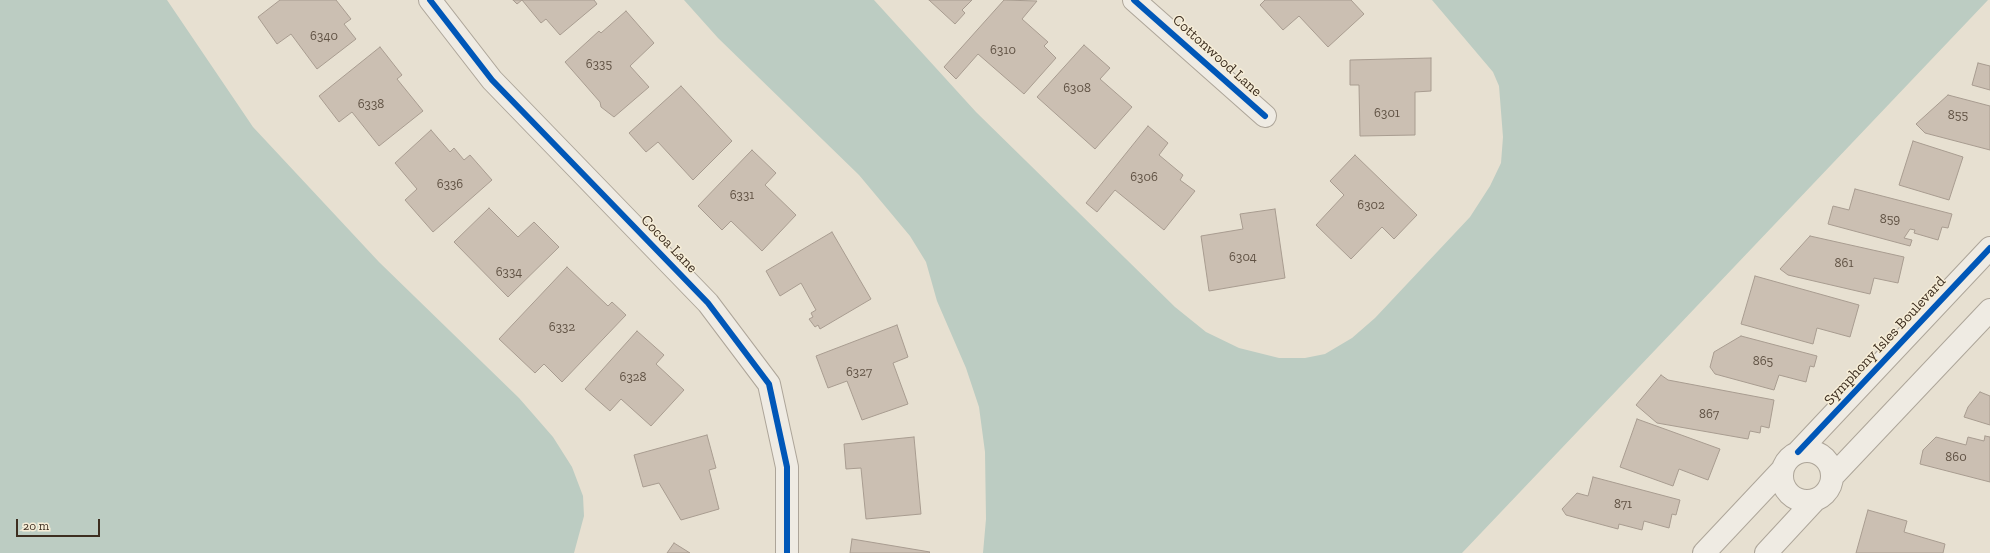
<!DOCTYPE html>
<html>
<head>
<meta charset="utf-8">
<style>
  body { margin:0 }
  #map { position:relative; width:1990px; height:553px; overflow:hidden; background:#e7e0d1; font-family:"Zilla Slab",serif }
  canvas { display:block }
  .scale { position:absolute; left:16px; top:519px; width:84px; height:18px; box-sizing:border-box; border:2px solid #3d2e20; border-top:0; padding-left:5px; font-size:12px; line-height:14px; white-space:nowrap; color:#3d2e20; -webkit-text-stroke:3px #f7eed8; paint-order:stroke }
</style>
</head>
<body>
<div id="map">
<canvas width="1990" height="553"></canvas>
<div class="scale">20 m</div>
</div>
<script>
const ctx = document.querySelector('canvas').getContext('2d');
ctx.lineJoin = 'round';
function fillPath(path, color) { ctx.fillStyle = color; ctx.fill(path, 'evenodd'); }
const toPath = rows => new Path2D(rows.map(r => 'M' + r).join(''));
function stroke(path, color, width, dash) { ctx.strokeStyle = color; ctx.lineWidth = width; ctx.lineCap = dash ? 'butt' : 'round'; ctx.setLineDash(dash || []); ctx.stroke(path); }
function write(font, color, halo, rows, align = 'center') {
  ctx.font = font + ' "Zilla Slab",serif'; ctx.lineWidth = 3; ctx.setLineDash([]); ctx.textBaseline = 'middle'; ctx.strokeStyle = halo; ctx.fillStyle = color; for (const [text, x, y, turn = 0] of rows) {
    ctx.save(); ctx.translate(x, y); ctx.rotate((+turn || 0) * Math.PI / 180); ctx.textAlign = isNaN(turn) ? turn : align; if (halo) ctx.strokeText(text, 0, 0); ctx.fillText(text, 0, 0); ctx.restore();
  }
}
fillPath(toPath([
  [0,0,167,0,253,127,379,262,519,398,553,437,572,467,583,496,584,516,574,553,0,553],
  [684,0,874,0,976,112,1175,307,1206,332,1239,348,1279,358,1305,358,1325,354,1352,338,1375,318,1470,217,1490,186,1501,163,1503,137,1499,86,1493,72,1432,0,1988,0,1462,553,983,553,986,519,985,452,979,407,966,368,937,301,926,262,910,236,859,175,718,38]
]), '#bcccc2');
const building = toPath([
  [280,0,336,0,351,19,344,24,356,39,317,69,291,34,277,44,258,17,280,0],
  [513,0,594,0,597,4,560,35,546,19,541,23,522,0,517,4,513,0],
  [929,0,972,0,962,10,965,13,955,24,929,0],
  [1004,0,1037,1,1022,19,1048,42,1044,46,1056,58,1024,94,978,54,956,79,944,67,1004,0],
  [1265,0,1351,0,1364,14,1328,47,1299,16,1283,30,1260,5,1265,0],
  [626,11,654,43,630,66,649,87,614,117,601,107,600,102,565,62,599,31,601,33,626,11],
  [1084,45,1110,68,1100,79,1132,107,1095,149,1037,97,1084,45],
  [380,47,402,75,397,79,423,111,379,146,352,112,339,122,319,96,380,47],
  [1431,58,1431,91,1415,92,1415,135,1360,136,1359,85,1350,85,1350,60,1431,58],
  [1978,63,1990,66,1990,90,1972,85,1978,63],
  [681,86,732,141,693,180,658,142,646,152,629,133,681,86],
  [1948,95,1990,106,1990,150,1925,133,1916,124,1948,95],
  [1148,126,1168,143,1159,155,1183,175,1180,180,1195,191,1164,230,1115,190,1097,212,1086,203,1148,126],
  [431,130,450,152,454,148,464,160,470,155,492,180,433,232,405,200,417,189,395,163,431,130],
  [1913,141,1963,157,1949,200,1899,185,1913,141],
  [752,150,776,173,765,185,796,215,762,251,731,221,722,230,698,206,752,150],
  [1355,155,1417,215,1394,239,1382,227,1351,259,1316,225,1344,195,1330,181,1355,155],
  [1855,189,1952,214,1948,228,1942,227,1938,240,1914,233,1915,230,1910,229,1904,238,1912,240,1910,246,1828,224,1833,206,1849,210,1855,189],
  [489,208,518,237,534,222,559,247,508,297,454,242,489,208],
  [1275,209,1285,278,1209,291,1201,236,1243,229,1240,214,1275,209],
  [832,232,871,299,820,329,818,325,815,327,809,319,813,317,811,313,816,310,801,283,780,296,766,271,832,232],
  [1810,236,1904,257,1898,283,1874,278,1870,294,1788,275,1780,269,1810,236],
  [567,267,608,306,612,302,626,315,562,382,544,364,535,373,499,339,567,267],
  [1755,276,1859,305,1850,337,1817,328,1813,344,1741,324,1755,276],
  [897,325,908,357,893,363,908,404,862,420,847,381,828,388,816,356,897,325],
  [637,331,664,355,656,364,684,390,651,426,621,399,610,411,585,389,637,331],
  [1741,336,1817,356,1814,367,1810,366,1806,382,1779,375,1774,390,1715,374,1710,367,1714,352,1741,336],
  [1661,375,1668,380,1774,400,1769,428,1761,426,1760,433,1750,431,1748,439,1657,423,1636,405,1661,375],
  [1980,392,1990,396,1990,425,1964,417,1968,407,1980,392],
  [1637,419,1720,449,1708,480,1679,469,1673,486,1620,467,1637,419],
  [707,435,716,468,709,470,719,509,681,520,659,483,643,487,634,455,707,435],
  [1985,436,1990,437,1990,482,1920,464,1923,450,1936,437,1966,445,1968,437,1984,441,1985,436],
  [914,437,921,514,866,519,861,468,846,469,844,444,914,437],
  [1593,477,1680,500,1676,515,1672,514,1669,528,1644,521,1642,530,1619,524,1618,529,1566,515,1562,509,1577,493,1588,496,1593,477],
  [1868,510,1907,521,1904,532,1945,544,1943,553,1856,553,1868,510],
  [852,539,930,552,929,553,850,553,852,539],
  [674,543,690,553,667,553,674,543]
]);
fillPath(building, '#cbbfb2');
stroke(building, '#a89c90', 1);
const street = toPath([
  [430,0,492,80,708,303,769,384,787,467,787,553],
  [1134,0,1265,116],
  '1782 476a25 25 0 1 1 50 0a25 25 0 1 1-50 0Z',
  [1798,452,1990,248],
  [1833,476,1990,310],
  [1704,553,1782,470],
  [1766,553,1815,500]
]);
stroke(street, '#ada599', 24);
stroke(street, '#efebe3', 22);
stroke(toPath([
  [430,0,492,80,708,303,769,384,787,467,787,553],
  [1134,0,1265,116],
  [1798,452,1990,248]
]), '#0057b8', 6);
write('13px', '#605244', null, [
  ["6340",324,36],
  ["6310",1003,50],
  ["6335",599,64],
  ["6308",1077,88],
  ["6338",371,104],
  ["6301",1387,113],
  ["855",1958,115],
  ["6306",1144,177],
  ["6336",450,184],
  ["6331",742,195],
  ["6302",1371,205],
  ["859",1890,219],
  ["6304",1243,257],
  ["861",1844,263],
  ["6334",509,272],
  ["6332",562,327],
  ["865",1763,361],
  ["6327",859,372],
  ["6328",633,377],
  ["867",1709,414],
  ["860",1956,457],
  ["871",1623,504]
]);
write('15px', '#3d2e20', '#f7eed8', [
  ["Cottonwood Lane",1217,56,42],
  ["Cocoa Lane",669,244,46],
  ["Symphony Isles Boulevard",1885,341,-47]
]);
</script>
</body>
</html>
